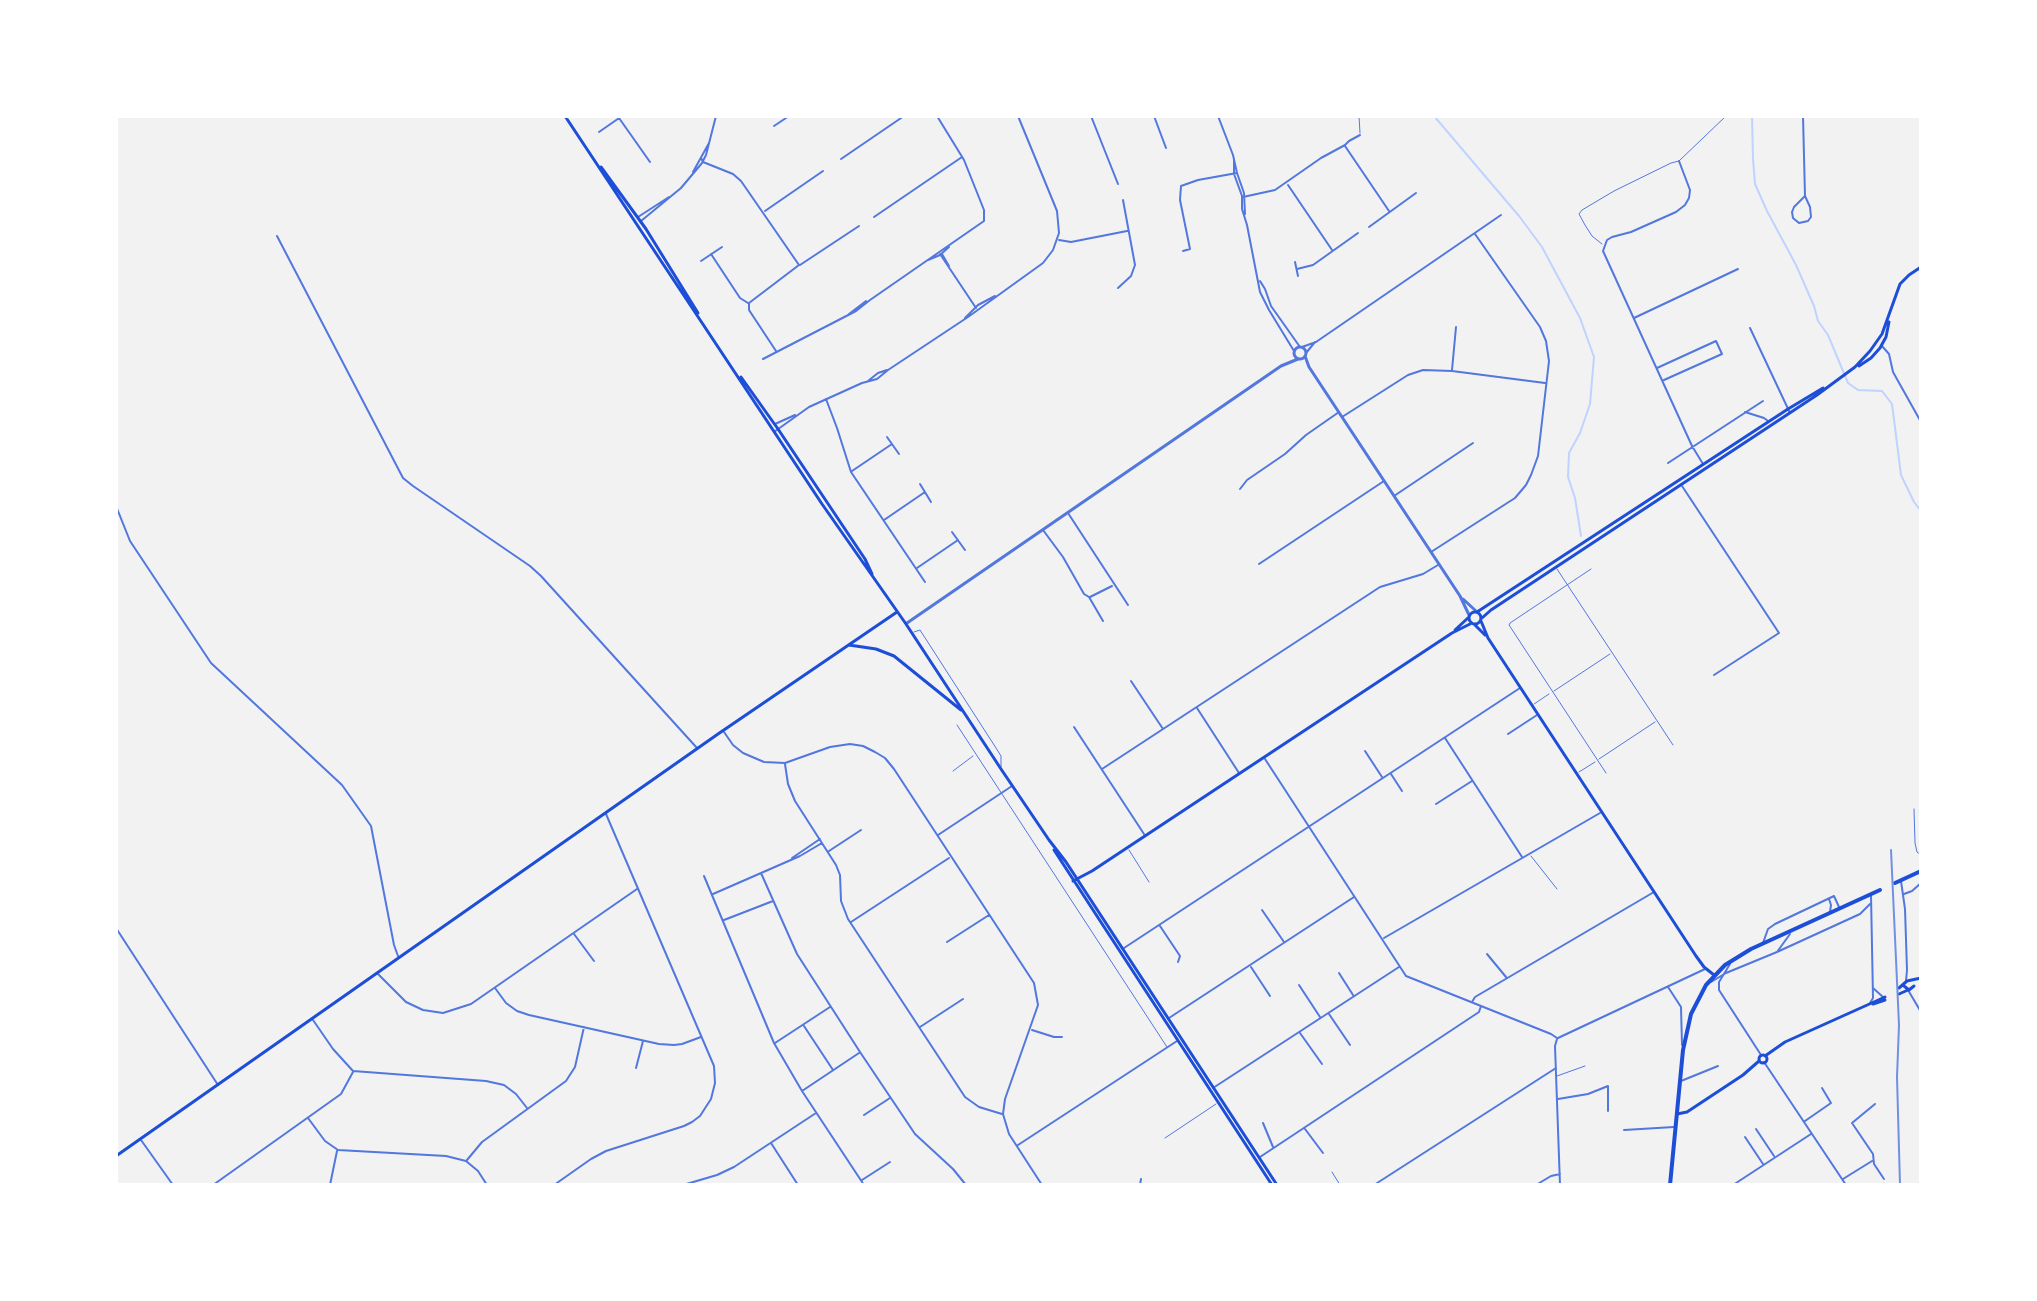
<!DOCTYPE html>
<html>
<head>
<meta charset="utf-8">
<style>
  body { margin:0 }
  #map { position:relative; width:2037px; height:1301px; overflow:hidden; background:#f2f2f2; font-family:Signika,sans-serif }
  canvas { display:block }
  .frame { position:absolute; inset:0; border:118px solid #fff; pointer-events:none }
</style>
</head>
<body>
<div id="map">
<canvas width="2037" height="1301"></canvas>
<div class="frame"></div>
</div>
<script>
const ctx = document.querySelector('canvas').getContext('2d');
ctx.lineJoin = 'round';
const toPath = rows => new Path2D(rows.map(r => 'M' + r).join(''));
function stroke(path, color, width, dash) { ctx.strokeStyle = color; ctx.lineWidth = width; ctx.lineCap = dash ? 'butt' : 'round'; ctx.setLineDash(dash || []); ctx.stroke(path); }
stroke(toPath([
  [1434,116,1519,216,1542,247,1580,318,1594,357,1590,404,1580,433,1569,453,1568,477,1575,498,1581,536],
  [1752,116,1753,159,1755,184,1767,211,1796,265,1814,306,1818,321,1828,335,1848,383,1858,390,1882,391,1892,404,1901,475,1914,502,1921,511]
]), '#bfd3fe', 2);
stroke(toPath([
  [1359,116,1360,133],
  [1602,244,1592,236,1585,225,1579,214,1582,210,1614,191,1671,163,1679,161,1726,116],
  [1557,569,1673,745],
  [1591,569,1510,623,1509,625,1606,773],
  [914,632,920,630,996,748,1001,756,1001,767],
  [1554,691,1610,654],
  [1534,704,1549,694],
  [957,725,1167,1047],
  [1599,759,1655,722],
  [953,771,973,756],
  [1579,772,1595,762],
  [1914,809,1915,843,1917,852,1921,855],
  [1129,850,1149,882],
  [1531,856,1557,889],
  [1557,1076,1585,1066],
  [1165,1138,1216,1104],
  [1332,1172,1340,1185]
]), '#5277de', 1);
stroke(toPath([
  [1091,116,1118,184],
  [1154,116,1166,148],
  [1218,116,1233,155,1237,173,1244,193,1245,214],
  [1803,116,1805,196,1810,207,1811,217,1808,221,1799,223,1793,218,1792,212,1794,207,1805,196],
  [619,118,650,162],
  [774,126,789,116],
  [599,132,622,116],
  [1345,146,1389,211],
  [701,158,703,162,733,174,741,181,799,265,749,303,749,310,776,351],
  [841,159,904,116],
  [1234,159,1234,174,1242,196,1242,209,1247,225,1260,292,1269,310,1294,351],
  [1679,161,1690,190,1689,198,1685,205,1676,212,1631,232,1612,237,1607,240,1603,251,1692,446,1703,464],
  [693,172,709,143],
  [1288,185,1332,250],
  [1243,197,1275,190,1321,158,1345,145,1349,141,1360,135],
  [765,211,823,171],
  [638,217,669,197],
  [874,217,962,157],
  [641,221,681,188,702,163,706,155,716,116],
  [1369,227,1416,193],
  [277,236,403,478,413,486,530,566,541,576,697,748],
  [1059,240,1071,242,1127,231],
  [1183,251,1190,249,1180,200,1181,186,1198,180,1237,173],
  [711,254,740,298,748,303],
  [940,254,976,308],
  [942,254,949,266],
  [928,260,940,255,949,247],
  [701,261,722,247],
  [1295,262,1298,276],
  [800,265,859,226],
  [1297,269,1313,265,1358,233],
  [1260,281,1265,289,1271,306,1300,347],
  [1118,288,1131,276,1135,265,1123,200],
  [849,314,866,301],
  [965,318,978,305,995,296],
  [1634,318,1738,269],
  [1750,328,1790,413],
  [1882,346,1889,354,1893,372,1921,422],
  [1302,347,1316,342,1501,215],
  [1306,353,1315,342],
  [763,359,856,311,870,300,984,221,984,210,964,160,937,116],
  [1657,368,1716,341,1722,354,1664,380],
  [1452,370,1456,327],
  [868,381,878,373,887,370],
  [862,383,877,379,888,370,968,317,1043,263,1053,250,1059,233,1057,211,1018,116],
  [826,399,837,428,851,472,925,582],
  [1745,412,1764,418,1768,421],
  [1342,417,1408,375,1423,370,1452,371,1545,383],
  [775,424,795,415],
  [774,432,809,407,862,383],
  [887,437,899,454],
  [1668,463,1763,401],
  [852,471,892,444],
  [920,484,931,502],
  [1682,486,1779,633,1714,675],
  [1240,489,1247,480,1285,454,1306,435,1339,412],
  [1394,496,1473,443],
  [116,506,130,541,211,663,342,785,371,826,394,945,398,956],
  [1068,513,1128,605],
  [884,520,925,492],
  [1043,530,1063,557,1084,594,1089,597,1103,621],
  [952,532,965,550],
  [1431,552,1515,498,1526,485,1531,475,1538,456,1549,361,1546,341,1540,327,1475,234],
  [1259,564,1384,481],
  [917,568,958,540],
  [1090,597,1112,586],
  [1131,681,1163,729],
  [1197,708,1239,773],
  [1074,727,1144,834],
  [724,732,733,745,743,753,764,762,785,763,830,747,850,744,863,746,875,752,885,758,894,769,1034,983,1038,1005,1005,1099,1003,1114,1009,1134,1042,1185],
  [1508,734,1537,715],
  [1445,738,1522,857],
  [1365,751,1382,777],
  [1265,759,1406,976,1551,1034,1557,1038],
  [785,764,788,784,795,801,836,865,840,875,841,901,848,919,965,1097,979,1107,1002,1114],
  [1102,769,1380,587,1423,574,1438,565],
  [1391,774,1402,791],
  [1436,804,1472,781],
  [938,835,1012,786],
  [829,851,861,830],
  [792,858,820,839],
  [761,873,797,954,860,1052,915,1134,953,1169,966,1185],
  [704,876,774,1043,802,1091,864,1185],
  [1901,881,1905,909,1907,970,1906,981],
  [713,894,800,856,822,843],
  [1904,894,1912,891,1921,883],
  [1829,899,1831,905,1830,912],
  [1262,910,1284,942],
  [724,920,773,901],
  [851,922,949,858],
  [1160,926,1180,956,1178,962],
  [116,928,218,1085],
  [574,934,594,961],
  [1384,938,1600,813],
  [947,942,989,915],
  [1763,943,1768,929,1775,924,1834,896,1839,907],
  [1124,948,1520,688],
  [1777,952,1790,934],
  [1487,954,1506,977],
  [1730,964,1719,982,1719,990,1761,1055],
  [1251,967,1270,996],
  [1339,973,1353,995],
  [378,974,406,1002,423,1010,443,1013,471,1004,637,889],
  [1711,982,1726,973,1777,952,1860,914,1870,904],
  [1299,985,1320,1017],
  [1668,987,1681,1007,1682,1045],
  [495,988,506,1003,517,1011,529,1015,659,1044,674,1045,682,1044,701,1037],
  [1873,988,1883,997],
  [1908,990,1921,1012],
  [1472,1002,1475,997,1654,892],
  [1870,1003,1873,998,1871,895],
  [1329,1014,1350,1045],
  [1169,1018,1354,897],
  [313,1020,333,1049,353,1071,486,1081,504,1085,516,1094,527,1108],
  [804,1026,833,1070],
  [920,1027,963,999],
  [1032,1030,1054,1037,1062,1037],
  [1300,1033,1322,1064],
  [1558,1038,1705,969],
  [1557,1039,1555,1046,1560,1185],
  [775,1043,830,1007],
  [1764,1062,1846,1185],
  [636,1068,643,1041],
  [1681,1081,1718,1066],
  [1213,1088,1399,967],
  [802,1091,859,1053],
  [1558,1099,1588,1094,1608,1086,1608,1111],
  [1875,1104,1852,1123,1873,1154,1874,1164,1884,1179],
  [864,1115,890,1098],
  [308,1118,325,1141,338,1150,446,1156,466,1161,478,1171,487,1185],
  [1805,1121,1831,1103,1822,1088],
  [1263,1123,1273,1147],
  [1305,1129,1323,1153],
  [1756,1129,1774,1156],
  [1624,1130,1674,1127],
  [1745,1137,1763,1164],
  [141,1140,173,1185],
  [771,1143,798,1185],
  [1018,1145,1177,1041],
  [1260,1157,1479,1012,1481,1006],
  [467,1160,482,1142,566,1081,575,1067,584,1027],
  [1843,1179,1872,1161],
  [862,1180,890,1162],
  [213,1185,341,1094,353,1072],
  [330,1185,337,1151],
  [554,1185,591,1159,606,1151,684,1126,692,1122,700,1116,711,1099,715,1083,714,1066,606,814],
  [683,1185,717,1175,734,1167,816,1113],
  [1140,1185,1141,1179],
  [1374,1185,1556,1068],
  [1536,1185,1551,1176,1560,1174],
  [1733,1185,1811,1134]
]), '#5277de', 2);
stroke(toPath([
  '1294 353a6 6 0 1 1 12 0a6 6 0 1 1-12 0Z',
  [1305,356,1309,367,1460,596,1469,615],
  [1463,599,1476,611],
  [907,623,1281,366,1298,359]
]), '#5277de', 3);
stroke(toPath([
  [565,116,822,504,906,624,1001,769,1049,840,1066,862,1277,1185],
  [601,167,646,229,698,313],
  [1859,366,1871,358,1880,348,1886,337,1889,322],
  [741,377,778,429,865,559,872,574],
  '1469 618a6 6 0 1 1 12 0a6 6 0 1 1-12 0Z',
  [1477,612,1788,409,1823,388],
  [1482,618,1491,610,1817,395,1855,367,1870,351,1882,334,1900,284,1909,275,1921,267],
  [1481,621,1488,638,1696,956,1704,967,1714,975],
  [1474,624,1485,635],
  [1455,630,1469,617],
  [849,645,876,649,894,656,961,710],
  [1054,850,1272,1185],
  [1073,881,1092,871,1452,633,1472,623],
  [1904,986,1909,990,1914,986],
  [1899,988,1907,981,1921,978],
  [1899,994,1908,990],
  [1873,1004,1885,1000],
  '1759 1059a4 4 0 1 1 8 0a4 4 0 1 1-8 0Z',
  [1765,1056,1785,1042,1885,997],
  [1677,1114,1687,1112,1743,1075,1759,1061],
  [116,1156,718,734,897,612]
]), '#1d4ed8', 3);
stroke(toPath([
  [1895,883,1921,871],
  [1670,1185,1683,1050,1691,1014,1706,985,1725,965,1751,949,1880,890]
]), '#1d4ed8', 4);
stroke(toPath([
  [1891,850,1899,1025,1897,1077,1900,1185]
]), '#7290e2', 2);
</script>
</body>
</html>
